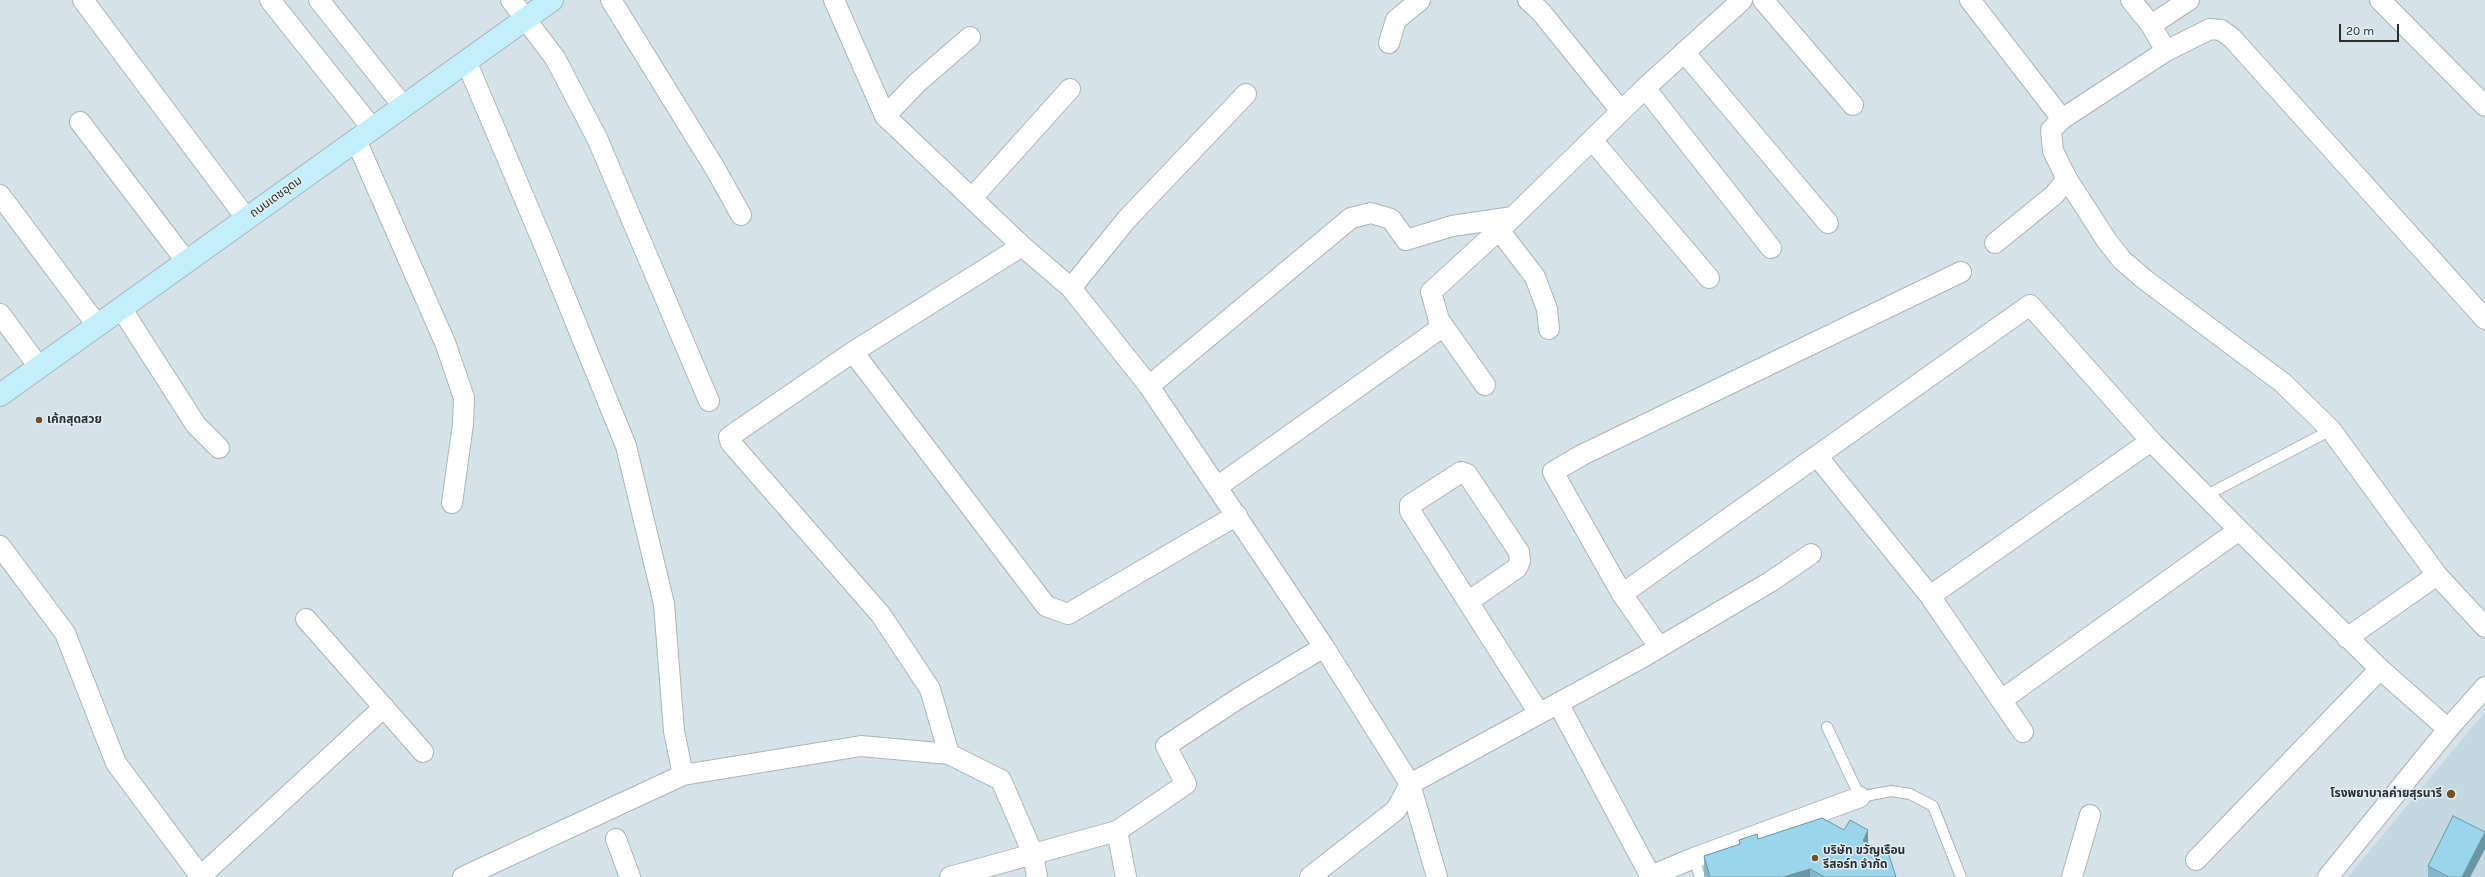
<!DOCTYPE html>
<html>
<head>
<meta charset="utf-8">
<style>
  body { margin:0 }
  #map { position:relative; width:2485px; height:877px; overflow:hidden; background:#d5e2e7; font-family:Karla,sans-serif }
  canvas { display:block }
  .scale { position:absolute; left:2339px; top:24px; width:60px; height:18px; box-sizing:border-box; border:2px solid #292e30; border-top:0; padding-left:5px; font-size:12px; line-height:14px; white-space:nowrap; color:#292e30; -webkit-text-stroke:3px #e2eff4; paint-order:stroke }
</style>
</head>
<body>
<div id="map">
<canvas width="2485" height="877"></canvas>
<div class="scale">20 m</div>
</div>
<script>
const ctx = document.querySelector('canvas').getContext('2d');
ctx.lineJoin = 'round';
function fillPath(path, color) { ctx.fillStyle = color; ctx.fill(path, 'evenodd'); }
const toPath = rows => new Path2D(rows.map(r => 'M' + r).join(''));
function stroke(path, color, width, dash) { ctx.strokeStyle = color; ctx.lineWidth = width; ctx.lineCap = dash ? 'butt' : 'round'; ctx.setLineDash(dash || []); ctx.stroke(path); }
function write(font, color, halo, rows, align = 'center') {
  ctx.font = font + ' Karla,"Noto Sans Thai",sans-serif'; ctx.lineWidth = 3; ctx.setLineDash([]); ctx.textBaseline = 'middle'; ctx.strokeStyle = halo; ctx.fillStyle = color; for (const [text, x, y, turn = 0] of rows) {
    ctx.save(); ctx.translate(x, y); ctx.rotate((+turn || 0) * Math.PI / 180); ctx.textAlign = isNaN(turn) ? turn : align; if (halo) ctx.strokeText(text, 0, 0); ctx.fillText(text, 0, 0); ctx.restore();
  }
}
fillPath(toPath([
  [2485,712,2485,877,2348,877]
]), '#c3d8e0');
const lane = toPath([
  [2205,496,2331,430],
  [1827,727,1860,797,1891,791,1910,794,1933,806,1961,877],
  [1694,858,1700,877]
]);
const street = toPath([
  [83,0,246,218],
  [270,0,372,128],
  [319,0,403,106],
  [511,0,555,58,597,138,709,401],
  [611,0,716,170,741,215],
  [834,0,885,116,1022,246,1071,288,1149,386,1324,647,1410,784,1437,877],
  [1528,0,1541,12,1621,111],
  [1763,0,1853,105],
  [1970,0,2062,119],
  [2131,0,2151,25,2166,51],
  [2380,0,2485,106],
  [2151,25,2189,0],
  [1389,43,1396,20,1420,0],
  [1684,52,1828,223],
  [466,61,545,247,626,446,664,604,674,731,683,775],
  [1645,88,1771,248],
  [885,116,918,82,970,37],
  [80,122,186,261],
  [356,140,446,345,464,398,463,424,452,503],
  [1592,140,1709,278],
  [0,195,97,325],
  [972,198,1070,89],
  [1499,230,1535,277,1547,309,1549,329],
  [1995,243,2054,195,2067,179],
  [1071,288,1127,219,1246,94],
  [121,308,196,425,219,448],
  [0,314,39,367],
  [2485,319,2232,38,2221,30,2210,29,2166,51,2062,119,2051,130,2053,151,2067,179,2107,241,2122,260,2144,279,2283,383,2331,430,2437,575,2485,627],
  [1439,320,1485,385],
  [853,352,1046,606,1068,614,1237,515],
  [1149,386,1351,218,1371,213,1391,219,1406,240,1452,226,1513,217],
  [1817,456,1930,596,2023,732],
  [1217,487,1438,330,1439,320,1431,292,1513,217,1645,88,1742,0],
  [0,546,65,633,116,763,201,877],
  [1622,594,2030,305,2151,441,2239,530,2380,669,2448,729],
  [1930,596,2151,441],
  [1469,601,1517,568,1520,561,1519,552,1467,474,1461,472,1410,505,1410,511,1539,713],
  [306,619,423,752],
  [2347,638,2437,575],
  [1659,647,1622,594,1553,472,1582,455,1961,272],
  [2003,699,2239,530],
  [1558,703,1651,877],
  [949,754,930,689,881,615,731,443,729,437,853,352,1022,246],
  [1117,831,1126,877],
  [616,839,630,877],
  [1694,858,1860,797],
  [2196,860,2380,669],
  [201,876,384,707],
  [1651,876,1689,860],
  [463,877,683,775,861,746,949,754,1001,780,1033,854,1037,877],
  [950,877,1117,831,1186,784,1166,746,1239,698,1324,647],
  [1310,877,1396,810,1410,784,1643,657,1770,582,1811,554],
  [2072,877,2090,815],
  [2328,877,2448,729,2485,687]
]);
const secondary = toPath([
  [0,395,552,0]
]);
stroke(lane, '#a9b5ba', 12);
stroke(street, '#a9b5ba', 22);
stroke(secondary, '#a9b5ba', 24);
stroke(lane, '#fff', 10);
stroke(street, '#fff', 20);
stroke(secondary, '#c3eefb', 22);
fillPath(toPath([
  [1758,839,1868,844,1896,877,1704,877,1704,856,1739,845,1739,840],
  [2485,849,2470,877,2428,877,2428,866]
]), '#85b7ca');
fillPath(toPath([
  [1868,830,1868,851,1863,841],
  [2485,832,2485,849,2470,877,2462,877],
  [1810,869,1810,877,1783,877]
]), '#6c95a4');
const building = toPath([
  [2453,816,2485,832,2462,877,2449,877,2428,866,2453,816],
  [1822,818,1844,830,1850,820,1868,830,1863,841,1889,855,1896,877,1823,877,1823,876,1810,869,1783,877,1710,877,1704,856,1740,844,1739,840,1757,834,1758,839,1822,818]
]);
fillPath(building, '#9bd5eb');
stroke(building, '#6c95a4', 1);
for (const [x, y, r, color] of [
  [39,420,4,"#705026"],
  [2451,794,5,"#705026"],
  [1815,858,4,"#705026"]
]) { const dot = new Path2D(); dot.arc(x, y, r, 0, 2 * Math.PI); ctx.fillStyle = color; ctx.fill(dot); stroke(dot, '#e2eff4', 1.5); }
write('12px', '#292e30', '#e2eff4', [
  ["ถนนเดชอุดม",276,197,-36]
]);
write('bold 12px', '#292e30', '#e2eff4', [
  ["เค้กสุดสวย",47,420],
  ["โรงพยาบาลค่ายสุรนารี",2442,794,"right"],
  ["บริษัท ขวัญเรือน",1823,851],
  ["รีสอร์ท จำกัด",1823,865]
], 'left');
</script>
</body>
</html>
